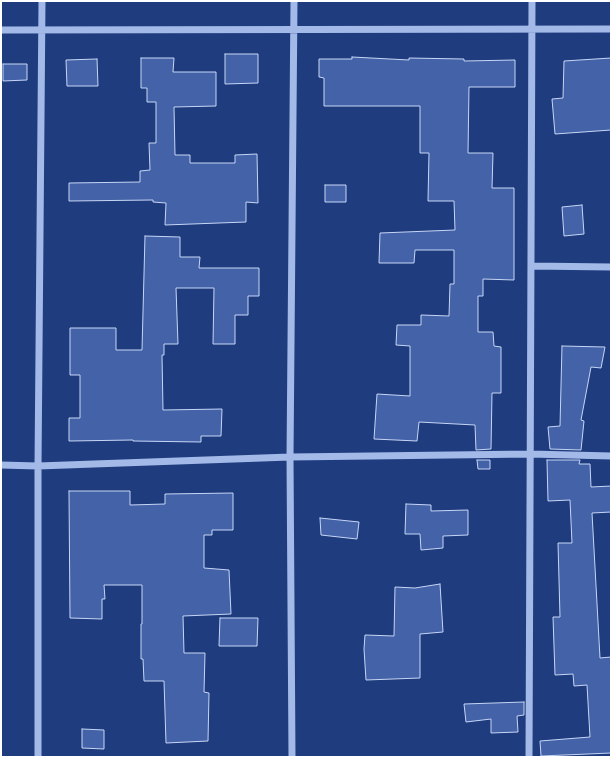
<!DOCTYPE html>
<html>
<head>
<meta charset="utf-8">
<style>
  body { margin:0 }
  #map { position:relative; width:612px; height:758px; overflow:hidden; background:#1f3c7f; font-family:Mulish,sans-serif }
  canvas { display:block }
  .frame { position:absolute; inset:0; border:2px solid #fff; pointer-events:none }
</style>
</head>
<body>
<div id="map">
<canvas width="612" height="758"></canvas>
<div class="frame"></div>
</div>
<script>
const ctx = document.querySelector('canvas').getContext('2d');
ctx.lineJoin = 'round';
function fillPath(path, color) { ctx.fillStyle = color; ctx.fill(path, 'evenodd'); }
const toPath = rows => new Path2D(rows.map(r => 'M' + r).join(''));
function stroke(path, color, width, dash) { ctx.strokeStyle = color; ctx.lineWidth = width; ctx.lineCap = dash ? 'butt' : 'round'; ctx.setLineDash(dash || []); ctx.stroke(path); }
const building = toPath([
  [225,54,258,54,258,83,225,84,225,54],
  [352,57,409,60,409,58,464,59,464,61,515,60,515,87,469,87,468,153,493,153,492,188,514,188,514,280,483,279,483,296,478,296,478,332,493,332,494,346,501,347,501,393,492,393,491,449,476,450,475,425,419,422,417,441,374,439,377,394,410,396,410,346,396,345,397,325,421,325,421,315,449,316,450,284,454,284,454,250,415,250,414,263,379,263,380,233,455,230,454,201,428,201,429,153,420,153,420,106,324,106,324,78,319,77,319,59,352,59,352,57],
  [141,58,174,58,173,72,216,72,216,106,174,107,175,155,190,155,190,163,235,163,235,155,257,154,258,203,246,202,246,222,165,225,166,203,153,202,153,200,69,201,69,183,140,182,140,171,150,170,149,143,156,143,156,102,147,102,147,88,141,88,141,58],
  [611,58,611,130,555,134,552,99,563,98,564,61,611,58],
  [97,59,98,86,67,86,66,60,97,59],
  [3,64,27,64,27,80,3,81,3,64],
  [325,185,346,185,346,202,325,202,325,185],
  [582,205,584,234,564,236,562,207,582,205],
  [145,236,180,237,180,257,200,257,199,268,259,268,259,296,248,296,248,315,235,315,235,344,213,344,214,288,176,288,178,344,164,344,164,355,162,355,163,410,222,409,221,436,201,436,201,442,133,441,133,440,69,441,69,418,80,418,80,375,70,375,70,328,116,328,116,350,142,350,145,236],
  [562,346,605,347,601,368,591,367,581,420,584,421,581,450,550,449,548,427,560,426,562,346],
  [477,460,490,460,490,469,478,469,477,460],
  [547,460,580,460,579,464,590,464,591,487,611,486,611,512,592,513,600,658,611,657,611,753,541,756,540,741,590,737,587,685,574,686,573,674,555,675,553,617,560,617,558,543,572,543,570,500,548,501,547,460],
  [69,491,130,491,130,505,165,504,165,494,233,493,233,530,212,530,212,535,204,535,204,568,229,570,231,614,183,616,184,653,205,653,204,692,209,693,208,741,166,743,164,681,144,681,143,659,141,659,141,624,142,624,142,585,104,585,105,599,102,599,102,619,70,618,69,491],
  [406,504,431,505,431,511,468,510,468,535,443,536,443,548,421,550,420,534,405,534,406,504],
  [320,518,359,522,357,539,321,535,320,518],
  [440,584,443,632,420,634,420,678,366,680,364,649,365,635,394,636,395,587,415,588,440,584],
  [220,618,258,618,257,646,219,646,220,618],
  [524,702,524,715,517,716,518,732,491,733,491,719,466,722,464,704,524,702],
  [82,729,104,730,104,749,82,748,82,729]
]);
fillPath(building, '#4362a7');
stroke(building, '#c7d6f6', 1);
stroke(toPath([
  [1,30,611,29],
  [531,266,611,267],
  [1,465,38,466,290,457,530,454,611,456],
  [38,757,38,466,42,1],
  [292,757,290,457,294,1],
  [529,757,532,1]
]), '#a3b9e8', 7);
</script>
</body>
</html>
